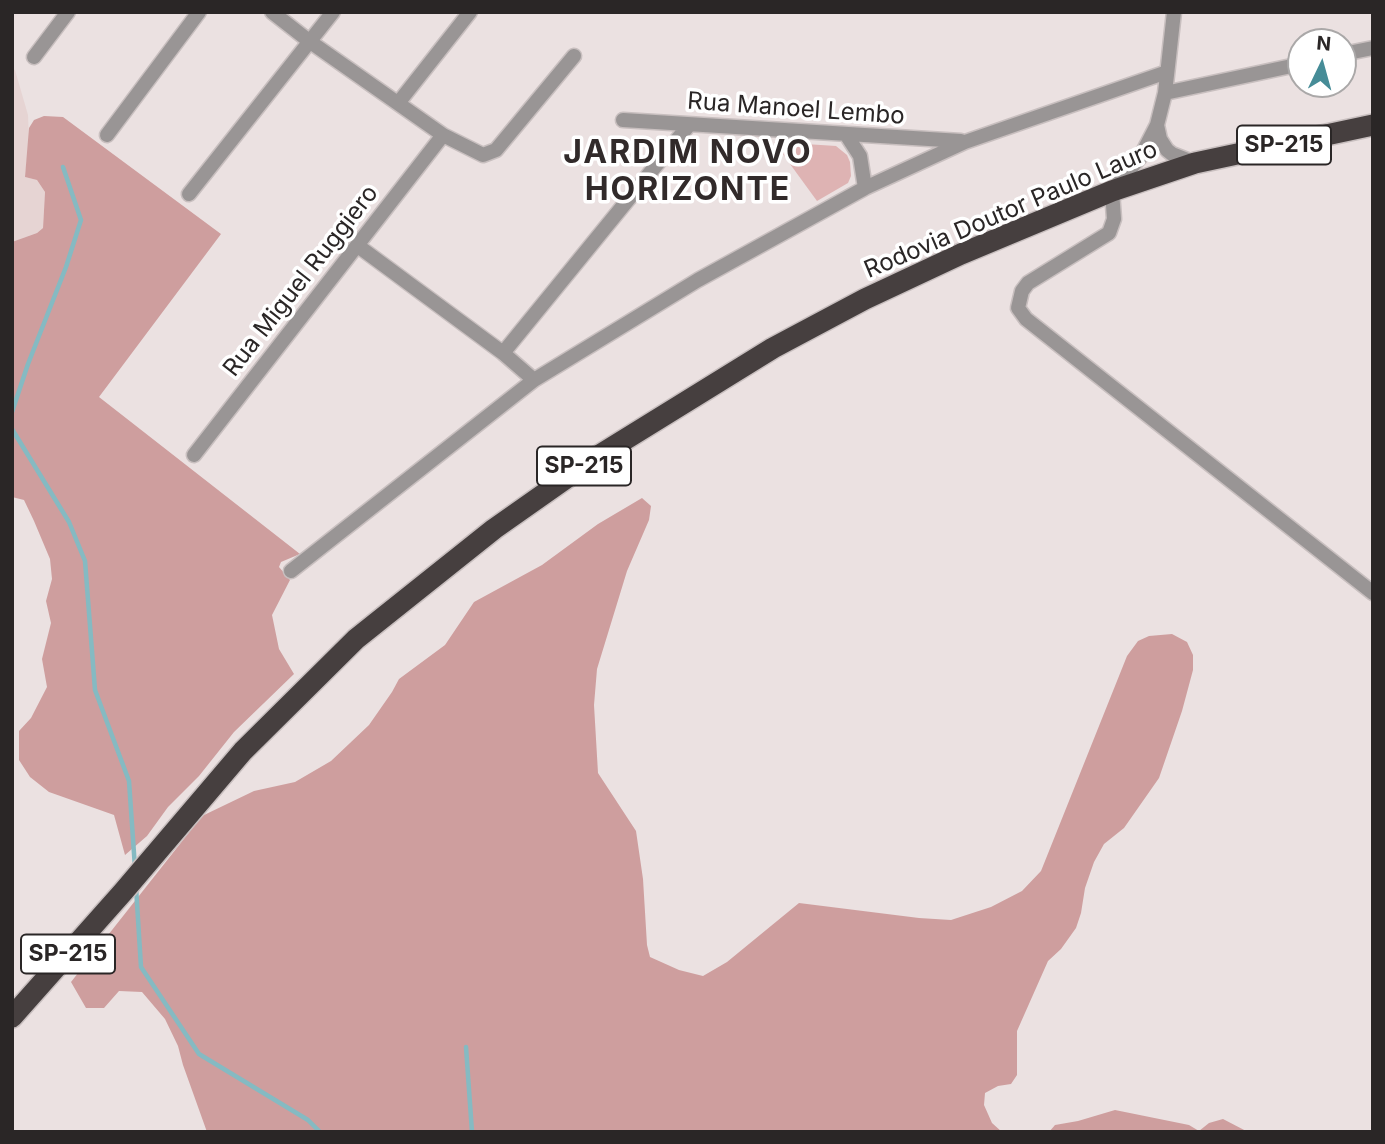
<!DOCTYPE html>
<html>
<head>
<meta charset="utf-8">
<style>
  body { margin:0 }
  #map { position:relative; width:1385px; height:1144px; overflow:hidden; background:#ebe1e1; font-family:Inter,sans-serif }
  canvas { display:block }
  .frame { position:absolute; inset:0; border:14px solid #2a2626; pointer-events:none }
  .north { position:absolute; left:1287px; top:28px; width:70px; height:70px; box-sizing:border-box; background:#fff; border:2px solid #aaa8a8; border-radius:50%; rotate:5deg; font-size:19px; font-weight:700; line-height:28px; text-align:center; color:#2a2626 }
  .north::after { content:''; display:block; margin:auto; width:24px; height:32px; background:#468c97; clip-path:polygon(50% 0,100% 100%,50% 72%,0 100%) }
</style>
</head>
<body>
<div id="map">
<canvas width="1385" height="1144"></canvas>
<div class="frame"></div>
<div class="north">N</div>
</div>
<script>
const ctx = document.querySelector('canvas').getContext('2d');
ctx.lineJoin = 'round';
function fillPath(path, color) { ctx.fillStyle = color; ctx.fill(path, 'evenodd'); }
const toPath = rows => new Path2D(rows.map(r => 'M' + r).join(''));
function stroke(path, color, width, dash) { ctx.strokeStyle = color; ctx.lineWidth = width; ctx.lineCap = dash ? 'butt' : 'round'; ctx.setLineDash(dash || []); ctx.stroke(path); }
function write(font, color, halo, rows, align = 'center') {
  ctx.font = font + ' Inter,sans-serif'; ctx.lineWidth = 7; ctx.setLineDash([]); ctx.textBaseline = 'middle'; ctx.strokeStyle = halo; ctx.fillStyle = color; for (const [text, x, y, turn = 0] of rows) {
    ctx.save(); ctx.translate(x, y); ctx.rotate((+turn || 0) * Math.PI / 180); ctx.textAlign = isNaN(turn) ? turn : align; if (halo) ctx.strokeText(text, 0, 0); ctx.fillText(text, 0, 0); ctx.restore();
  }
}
fillPath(toPath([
  [12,69,15,70,28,115,29,141,25,177,37,180,45,192,43,228,37,233,12,242]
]), '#e6d4d3');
fillPath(toPath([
  [774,142,836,146,847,155,850,162,851,176,848,183,817,201]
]), '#deb3b3');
fillPath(toPath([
  [44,116,63,117,221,234,99,397,300,554,281,562,279,567,290,580,272,615,279,649,294,674,234,732,199,776,168,807,147,836,125,855,114,815,49,792,30,777,19,760,19,731,31,718,47,687,42,659,51,623,46,601,52,579,50,559,34,521,24,500,12,497,12,242,37,233,43,228,45,192,37,180,25,177,29,128,34,120],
  [642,498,651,506,649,520,627,571,597,669,594,705,598,773,636,831,643,879,647,945,650,957,679,970,703,976,727,962,799,903,919,918,951,920,991,907,1022,891,1041,871,1127,656,1138,641,1149,636,1172,634,1187,642,1193,655,1193,670,1182,711,1159,778,1124,828,1104,844,1094,862,1085,888,1081,913,1076,928,1061,949,1048,961,1017,1031,1017,1075,1011,1084,998,1086,985,1093,984,1105,992,1123,1002,1132,207,1132,183,1065,178,1046,165,1019,142,992,119,991,104,1008,86,1008,71,982,202,816,254,791,295,782,331,761,369,725,392,692,399,679,445,645,474,602,542,565,598,524],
  [1115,1110,1189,1125,1199,1131,1209,1123,1223,1119,1248,1132,1049,1132,1055,1125,1078,1121]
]), '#ce9e9e');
stroke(toPath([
  [12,412,28,364,66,267,81,220,63,167],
  [12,429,69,522,85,561,95,690,129,781,135,868],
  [136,887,141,967,199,1054,308,1120,320,1132],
  [466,1047,472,1132]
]), '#85bac2', 4.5);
const minor = toPath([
  [272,12,309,41,443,135,483,155,496,150,574,56],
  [1174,12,1165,93,1157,125,1141,156,1112,191,1114,219,1109,233,1028,283,1022,291,1018,308,1026,319,1373,593],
  [1343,54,1373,48],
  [34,57,68,12],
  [1165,93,1301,64],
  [399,102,470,12],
  [623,120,961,141],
  [1157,125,1160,139,1167,150,1172,154,1195,163],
  [107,135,199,12],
  [847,136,860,156,865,188],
  [189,194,333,12],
  [358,246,503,353,534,380],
  [503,353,689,125],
  [194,455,443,135],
  [291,571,534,380,698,280,865,188,965,142,1167,72]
]);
const highway = toPath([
  [12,1017,123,892,243,751,356,639,494,529,595,458,773,348,865,299,961,254,1112,191,1195,163,1373,125]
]);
stroke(minor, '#c8bfbf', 17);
stroke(highway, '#c8bfbf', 24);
stroke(minor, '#999595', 14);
stroke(highway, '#463f3f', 21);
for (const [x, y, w] of [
  [1284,145,94],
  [584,466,94],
  [68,954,94]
]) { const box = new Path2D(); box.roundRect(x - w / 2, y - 19.5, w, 39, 5); ctx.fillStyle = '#fff'; ctx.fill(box); stroke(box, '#2a2626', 2); }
write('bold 23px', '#2a2626', null, [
  ["SP-215",1284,145],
  ["SP-215",584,466],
  ["SP-215",68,954]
]);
write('24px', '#2a2626', '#fff', [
  ["Rua Manoel Lembo",796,109,4],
  ["Rodovia Doutor Paulo Lauro",1011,210,-23],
  ["Rua Miguel Ruggiero",301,281,-52]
]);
ctx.letterSpacing = '2px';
write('bold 32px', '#312a2a', '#fff', [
  ["JARDIM NOVO",688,153],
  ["HORIZONTE",688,190]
]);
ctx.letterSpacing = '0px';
</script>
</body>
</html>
